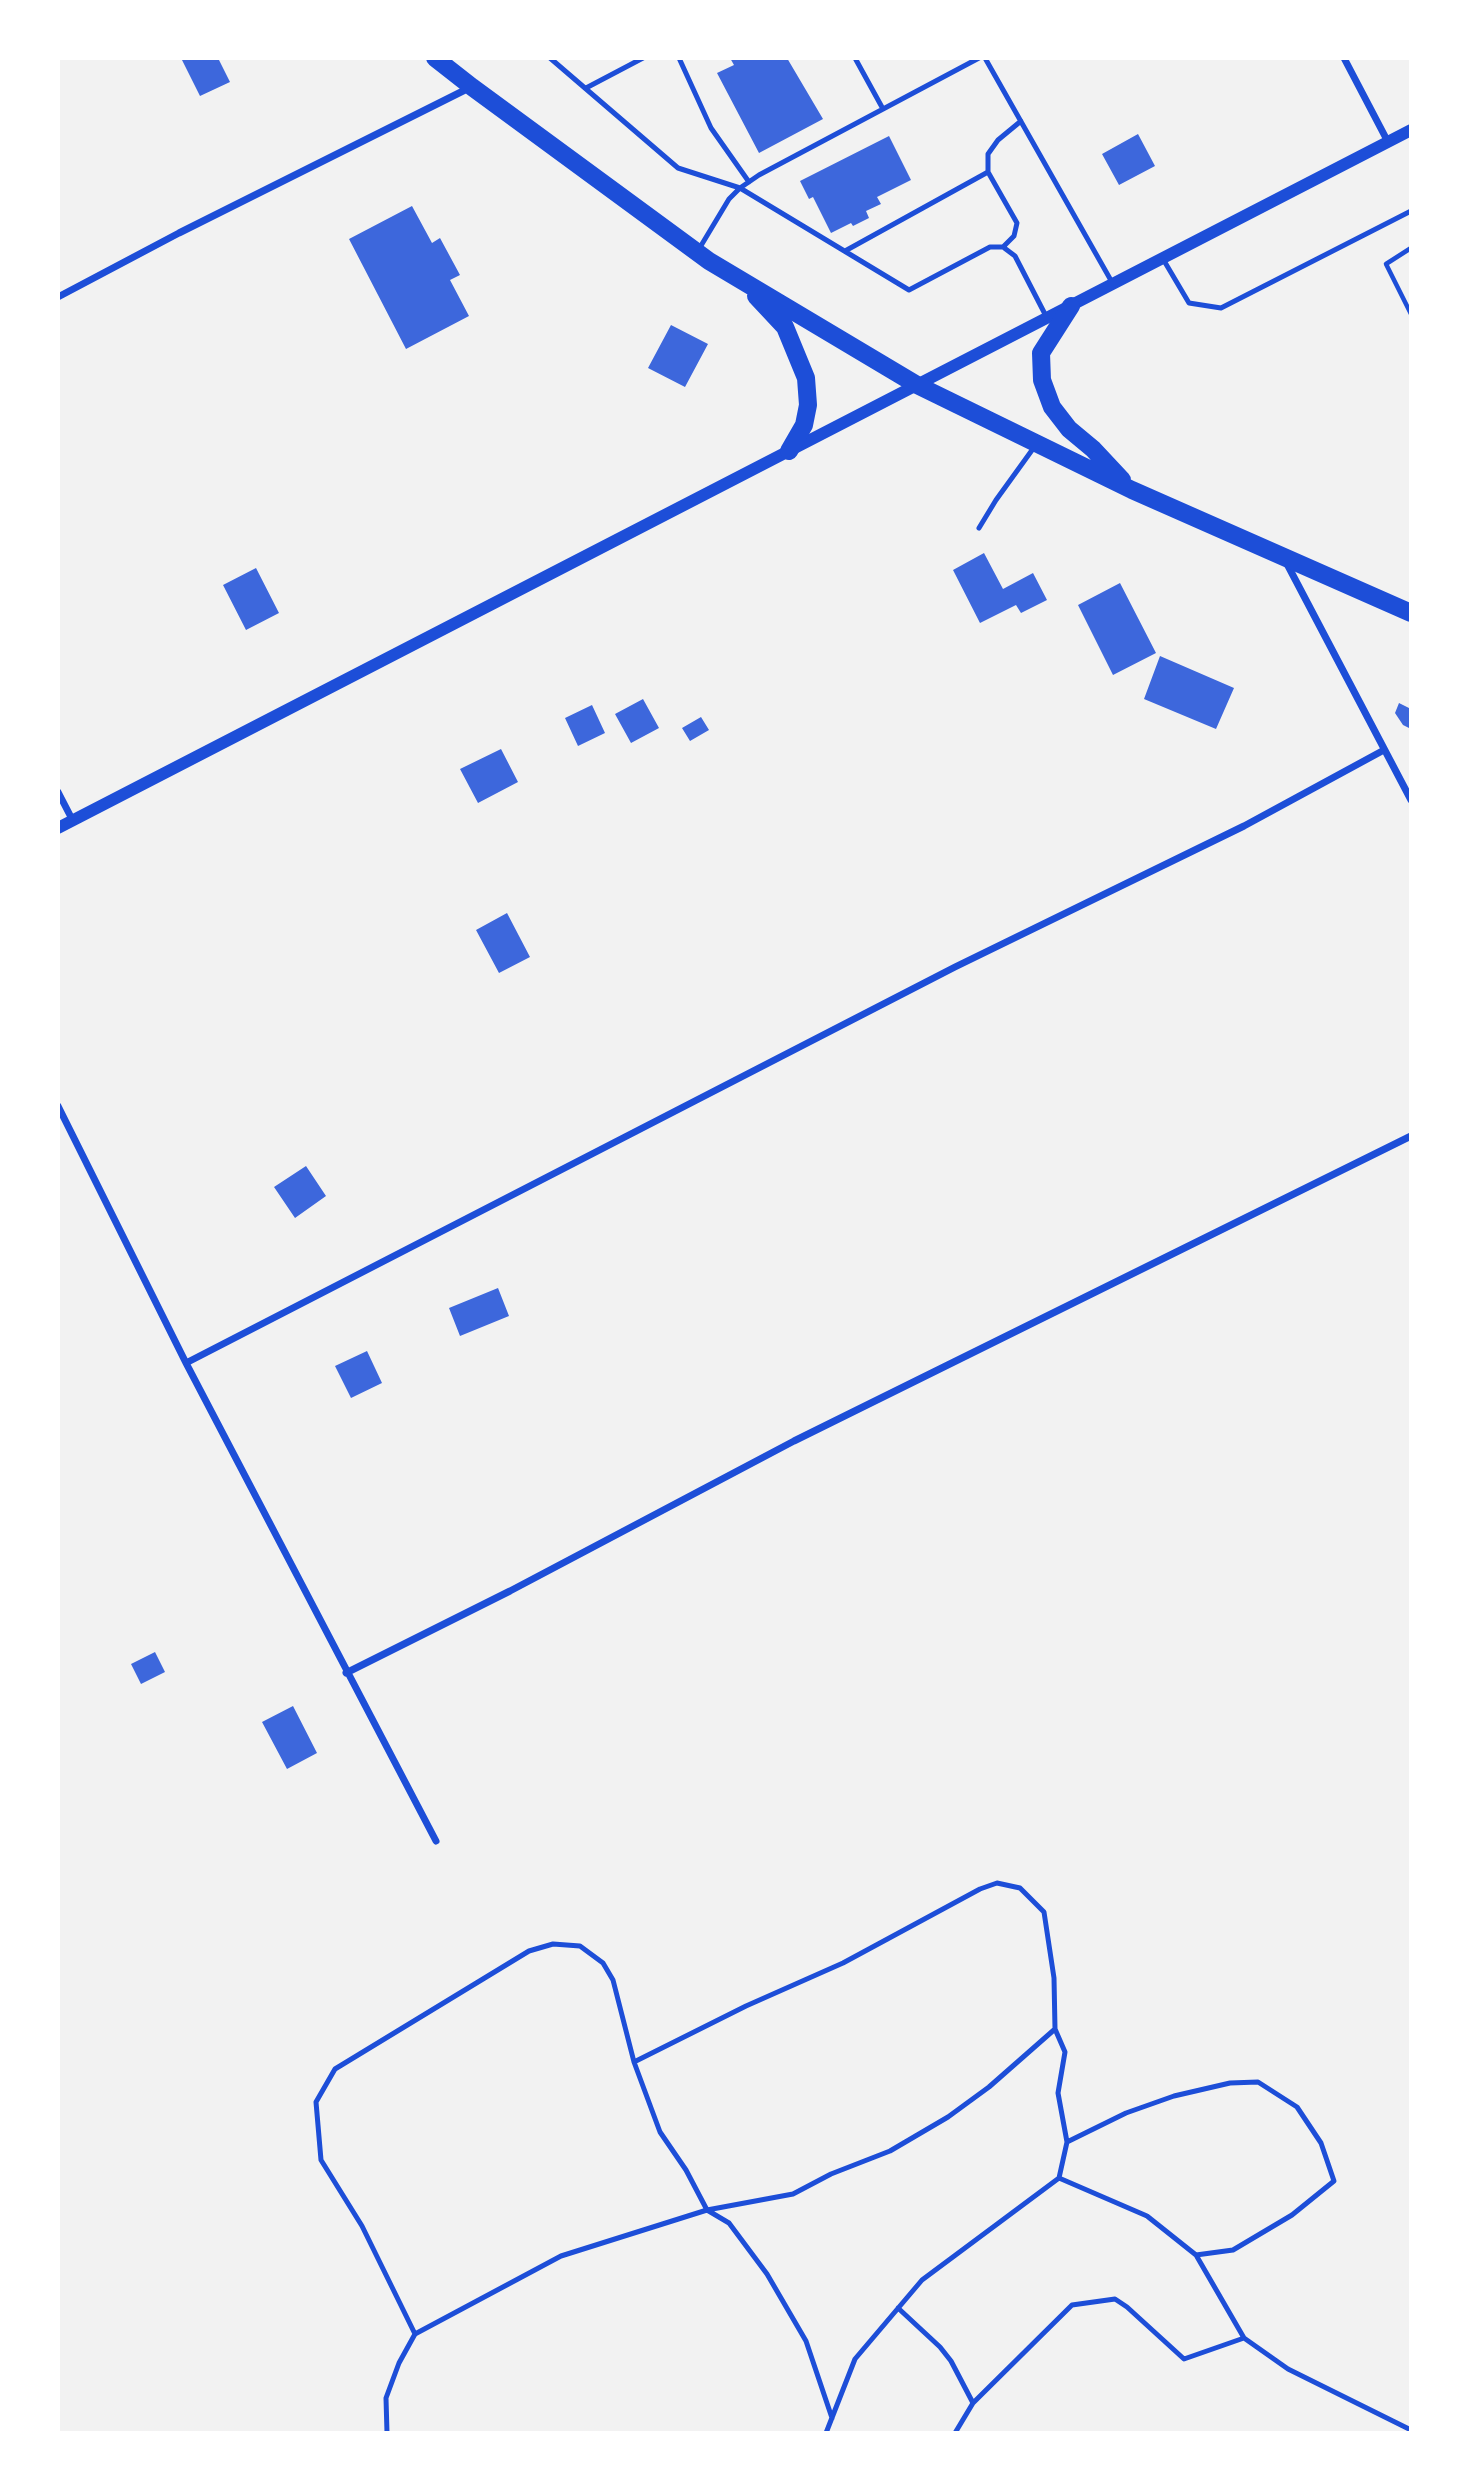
<!DOCTYPE html>
<html>
<head>
<meta charset="utf-8">
<style>
  body { margin:0 }
  #map { position:relative; width:1469px; height:2491px; overflow:hidden; background:#f2f2f2; font-family:"Sofia Sans Condensed",sans-serif }
  canvas { display:block }
  .frame { position:absolute; inset:0; border:60px solid #fff; pointer-events:none }
</style>
</head>
<body>
<div id="map">
<canvas width="1469" height="2491"></canvas>
<div class="frame"></div>
</div>
<script>
const ctx = document.querySelector('canvas').getContext('2d');
ctx.lineJoin = 'round';
function fillPath(path, color) { ctx.fillStyle = color; ctx.fill(path, 'evenodd'); }
const toPath = rows => new Path2D(rows.map(r => 'M' + r).join(''));
function stroke(path, color, width, dash) { ctx.strokeStyle = color; ctx.lineWidth = width; ctx.lineCap = dash ? 'butt' : 'round'; ctx.setLineDash(dash || []); ctx.stroke(path); }
fillPath(toPath([
  [181,58,218,58,230,82,200,96],
  [730,58,787,58,823,119,759,153,717,73,734,65],
  [1138,134,1155,166,1119,185,1102,154],
  [889,136,911,180,877,197,881,204,866,211,869,218,853,226,851,223,831,233,813,197,809,199,800,181],
  [412,206,432,243,440,238,460,275,450,280,469,316,406,349,349,239],
  [671,325,708,344,685,387,648,368],
  [984,553,1003,589,1033,573,1047,600,1021,613,1016,605,980,623,953,570],
  [256,568,279,613,246,630,223,585],
  [1120,583,1156,653,1113,675,1078,605],
  [1160,656,1234,688,1216,729,1144,699],
  [643,699,659,728,631,743,615,714],
  [1399,703,1411,709,1411,729,1403,725,1395,713],
  [592,705,605,733,578,746,565,718],
  [701,717,709,730,690,741,682,728],
  [501,749,518,782,478,803,460,769],
  [507,913,530,957,499,973,476,930],
  [306,1166,326,1196,295,1218,274,1187],
  [498,1288,509,1316,460,1336,449,1308],
  [367,1351,382,1383,351,1398,335,1366],
  [155,1652,165,1672,141,1684,131,1664],
  [293,1706,317,1753,287,1769,262,1722]
]), '#3d67dc');
stroke(toPath([
  [1411,248,1386,264,1411,314]
]), '#1d4ed8', 4.5);
stroke(toPath([
  [550,58,678,168,740,188,909,290,990,247,1003,247,1015,256,1047,318],
  [679,58,711,128,749,182],
  [855,58,883,109],
  [985,58,1113,284],
  [586,88,643,58],
  [988,172,988,154,998,140,1021,121],
  [699,249,729,199,740,188,759,175,979,58],
  [845,251,988,172,1017,223,1014,236,1003,247],
  [1163,259,1189,303,1221,308,1411,211],
  [979,528,996,500,1035,446],
  [1067,2142,1126,2113,1174,2096,1230,2083,1258,2082,1297,2107,1321,2143,1334,2181,1292,2215,1233,2250,1196,2255],
  [1059,2178,1147,2216,1196,2255,1244,2338,1288,2369,1411,2430],
  [898,2308,940,2347,951,2361,973,2403],
  [415,2334,362,2226,321,2160,316,2102,335,2069,529,1951,553,1944,580,1946,603,1963,613,1980,634,2062,660,2132,686,2170,707,2210,793,2194,831,2174,890,2151,948,2117,989,2087,1055,2029,1054,1978,1044,1912,1020,1888,997,1883,980,1889,843,1963,746,2006,634,2062],
  [387,2433,386,2398,399,2363,415,2334,561,2256,707,2210,729,2223,767,2274,806,2341,832,2418],
  [826,2433,855,2359,922,2280,1059,2178,1067,2142,1058,2093,1065,2052,1055,2029],
  [955,2433,973,2403,1072,2305,1115,2299,1127,2307,1184,2359,1244,2338]
]), '#1d4ed8', 5);
stroke(toPath([
  [1344,58,1388,142],
  [58,297,179,233,469,88],
  [1286,562,1411,800],
  [58,792,73,821],
  [58,1106,186,1363,436,1841],
  [186,1363,955,967,1244,826,1384,750],
  [346,1673,510,1591,794,1441,1411,1136]
]), '#1d4ed8', 7);
stroke(toPath([
  [58,828,1411,130]
]), '#1d4ed8', 12);
stroke(toPath([
  [435,58,472,87,709,261,917,385,1132,490,1411,613],
  [756,296,785,327,806,378,808,405,804,425,789,451],
  [1071,306,1041,353,1042,380,1052,407,1069,429,1093,449,1122,480]
]), '#1d4ed8', 18);
</script>
</body>
</html>
